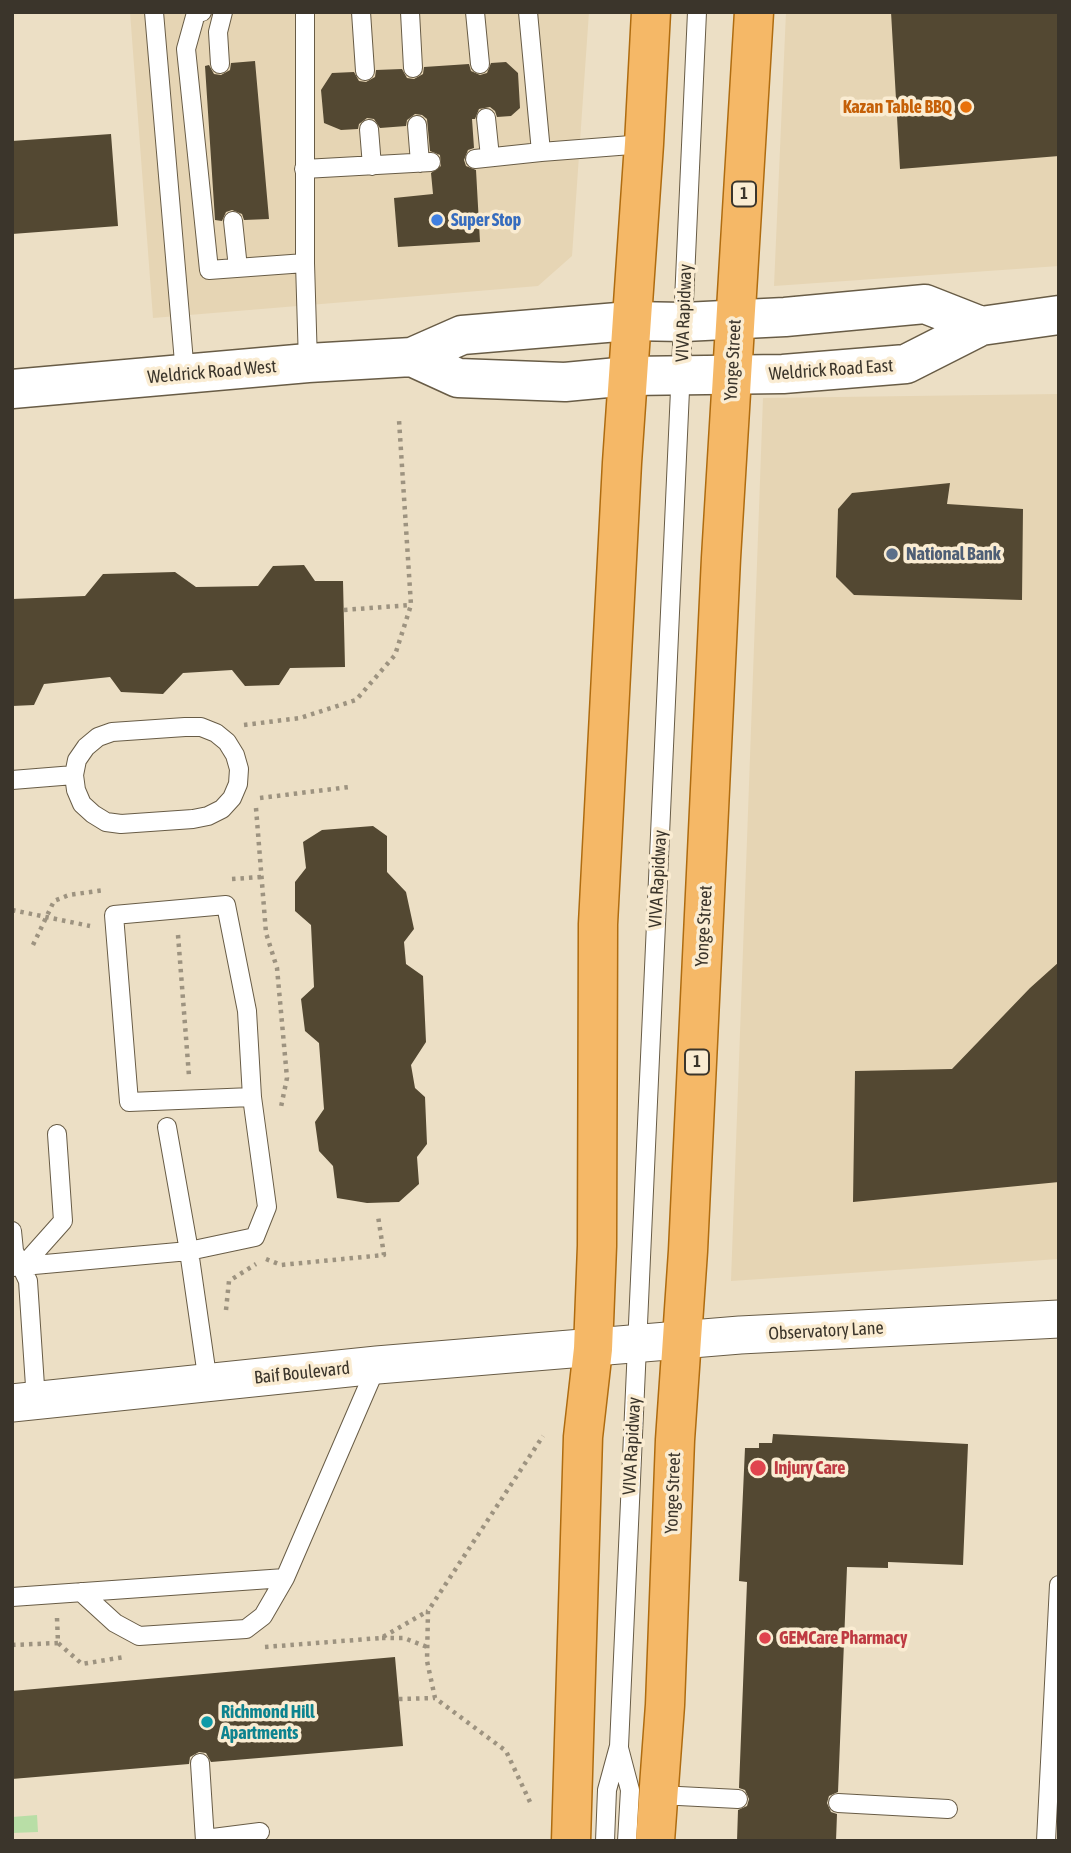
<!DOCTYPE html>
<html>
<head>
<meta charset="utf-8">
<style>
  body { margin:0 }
  #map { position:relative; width:1071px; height:1853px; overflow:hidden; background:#ecdfc5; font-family:"Asap Condensed",sans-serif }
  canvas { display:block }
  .frame { position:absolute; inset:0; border:14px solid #3b352b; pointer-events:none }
</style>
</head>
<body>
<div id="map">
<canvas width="1071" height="1853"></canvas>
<div class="frame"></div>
</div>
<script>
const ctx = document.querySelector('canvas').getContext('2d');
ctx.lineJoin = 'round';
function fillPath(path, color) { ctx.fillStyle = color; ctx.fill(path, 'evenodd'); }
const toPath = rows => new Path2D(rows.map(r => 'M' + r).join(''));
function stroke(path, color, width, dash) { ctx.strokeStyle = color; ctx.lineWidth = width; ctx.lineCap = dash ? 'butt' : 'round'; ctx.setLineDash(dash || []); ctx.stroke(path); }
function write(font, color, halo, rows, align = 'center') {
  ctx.font = font + ' "Asap Condensed",sans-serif'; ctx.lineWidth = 7; ctx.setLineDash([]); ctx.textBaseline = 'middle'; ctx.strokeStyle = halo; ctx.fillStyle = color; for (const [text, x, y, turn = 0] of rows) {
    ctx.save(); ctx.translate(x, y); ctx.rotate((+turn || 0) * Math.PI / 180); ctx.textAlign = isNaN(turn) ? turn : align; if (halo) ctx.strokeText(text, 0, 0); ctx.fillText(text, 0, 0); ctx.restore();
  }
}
fillPath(toPath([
  [130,12,589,12,572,256,538,286,153,318],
  [786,12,1059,12,1059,266,774,286],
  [1059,394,1059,1259,731,1281,763,398]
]), '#e6d5b4');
fillPath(toPath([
  [37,1815,38,1832,12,1833,12,1817]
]), '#b8dea6');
fillPath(toPath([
  [891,12,1059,12,1059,156,900,169],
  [255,61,269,219,244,220,242,214,232,210,226,212,222,221,215,220,205,66,209,65,214,74,221,75,230,70,231,63],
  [506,62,518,73,520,108,511,116,497,117,495,111,490,107,479,109,475,119,472,119,474,148,468,150,464,160,466,166,476,170,480,242,398,247,394,198,433,194,431,173,441,166,440,155,430,151,427,119,422,115,415,114,407,120,406,126,380,128,374,119,367,118,359,124,358,129,341,130,324,123,321,90,332,73,354,72,359,81,366,82,375,77,376,70,402,69,407,78,414,79,423,74,424,67,469,64,471,71,480,75,487,73,491,63],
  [111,134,118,226,12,234,12,141],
  [950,483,947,504,1023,509,1022,600,854,595,836,577,838,509,852,493],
  [304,565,315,581,343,581,345,667,290,668,279,685,245,686,232,670,183,673,163,694,121,692,110,677,44,684,34,705,12,706,12,599,85,596,103,574,175,572,196,587,258,586,273,566],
  [373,826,387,836,387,872,406,892,414,929,404,942,406,964,423,976,426,1042,411,1065,415,1088,425,1097,427,1144,417,1157,419,1184,399,1202,367,1203,337,1198,333,1166,319,1151,315,1122,324,1109,319,1043,305,1031,301,999,314,987,311,925,295,911,295,882,306,868,303,842,322,830],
  [1059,962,1059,1182,853,1202,855,1071,952,1069,1030,988],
  [773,1434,968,1444,963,1565,888,1562,888,1568,847,1567,838,1792,829,1796,827,1803,831,1812,837,1814,836,1841,737,1841,738,1810,747,1806,749,1799,745,1790,739,1788,747,1582,739,1581,745,1448,759,1448,759,1443,772,1443],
  [395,1657,403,1746,211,1762,206,1753,199,1752,190,1757,189,1764,12,1779,12,1691]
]), '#534832');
const lane = toPath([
  [154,12,185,374],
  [202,12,196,13,186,49,209,270,305,263],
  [305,12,305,263,308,363],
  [361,12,365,71],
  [410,12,413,68],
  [475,12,480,64],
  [528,12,541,152,644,144],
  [220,64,218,32,223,12],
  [486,118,490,157],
  [417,125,420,163],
  [369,129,372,166],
  [475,159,541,152],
  [304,169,431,162],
  [233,221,238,268],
  [185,727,201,727,216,733,227,742,235,755,239,769,238,784,232,798,222,809,208,816,193,819,121,824,106,822,93,814,82,804,76,790,74,775,77,760,86,747,98,737,112,732,185,727],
  [12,780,74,775],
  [12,1231,14,1251,28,1281,36,1401],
  [12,1267,189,1251,167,1127],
  [22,1267,63,1221,57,1134],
  [208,1383,189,1251,255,1237,267,1207,252,1097,247,1011,226,905,114,915,129,1102,252,1097],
  [81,1592,115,1623,139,1636,246,1629,263,1616,285,1578],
  [12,1597,285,1578,377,1365],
  [619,1748,630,1790,627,1841],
  [200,1763,205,1841],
  [659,1795,738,1799],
  [838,1803,948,1809],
  [205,1839,260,1832],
  [605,1841,607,1790,619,1746,697,12],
  [1046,1841,1059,1585]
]);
const street = toPath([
  [12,1403,377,1365,740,1335,1059,1319]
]);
const secondary = toPath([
  [412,357,458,378,565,382,629,376,783,374,906,364,981,326,1059,315],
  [12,389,308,363,412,357,462,335,630,321,684,322,785,317,925,304,981,326]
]);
const primary = toPath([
  [571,1841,583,1437,593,1349,597,1246,598,924,622,463,644,144,651,12],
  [655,1841,665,1705,675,1440,688,1251,721,558,754,12]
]);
stroke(lane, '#685c46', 20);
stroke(street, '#685c46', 39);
stroke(secondary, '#685c46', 41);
stroke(primary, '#af6c10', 41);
stroke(toPath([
  [344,610,411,605],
  [244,725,300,718,356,700,395,655,411,605,399,420],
  [260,798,349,787],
  [256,808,266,933,277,968,287,1078,281,1107],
  [232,879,261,877],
  [12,910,90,926],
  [178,935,189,1076],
  [33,945,54,901,69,895,104,890],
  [266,1259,281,1265,384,1255,378,1216],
  [226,1310,229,1281,256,1264],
  [57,1618,58,1643,82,1664,124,1657],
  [382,1638,404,1638,427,1647],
  [12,1645,58,1643],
  [265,1647,381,1638,428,1611],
  [399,1699,435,1698],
  [530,1802,506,1751,435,1698,427,1661,428,1611,543,1436]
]), '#9d9380', 4.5, [3.5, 5]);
stroke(lane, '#fff', 18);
stroke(street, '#fff', 37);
stroke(secondary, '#fff', 38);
stroke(primary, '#f5b867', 38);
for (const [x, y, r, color] of [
  [966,107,7,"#e8710a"],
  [437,220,7,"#3f7fe0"],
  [892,554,7,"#5c6f8a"],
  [758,1468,9,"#e0444e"],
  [765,1638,7,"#e0444e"],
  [207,1722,7,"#0f9aa8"]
]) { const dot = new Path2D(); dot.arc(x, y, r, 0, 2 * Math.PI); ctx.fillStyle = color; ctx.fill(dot); stroke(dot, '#faecd2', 2.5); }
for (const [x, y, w] of [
  [744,194,24],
  [697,1062,24]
]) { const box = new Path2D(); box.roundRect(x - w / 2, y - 12.5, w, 25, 5); ctx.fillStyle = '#faecd2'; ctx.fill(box); stroke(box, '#3b352b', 2); }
write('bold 16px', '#3b352b', null, [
  ["1",744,194],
  ["1",697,1062]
]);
write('bold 18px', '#c56008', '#faecd2', [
  ["Kazan Table BBQ",952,107]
], 'right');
write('bold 18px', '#366cbe', '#faecd2', [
  ["Super Stop",451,220]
], 'left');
write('18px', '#3b352b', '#faecd2', [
  ["VIVA Rapidway",684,313,-88],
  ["Yonge Street",733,360,-87],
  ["Weldrick Road East",831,370,-4],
  ["Weldrick Road West",212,372,-5],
  ["VIVA Rapidway",658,879,-87],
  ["Yonge Street",704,926,-87],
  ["Observatory Lane",826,1331,-3],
  ["Baif Boulevard",302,1373,-6],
  ["VIVA Rapidway",632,1446,-87],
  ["Yonge Street",673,1493,-88]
]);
write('bold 18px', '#4e5e75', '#faecd2', [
  ["National Bank",906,554]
], 'left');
write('bold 18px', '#be3a42', '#faecd2', [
  ["Injury Care",774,1468],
  ["GEMCare Pharmacy",779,1638]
], 'left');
write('bold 18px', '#0d838f', '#faecd2', [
  ["Richmond Hill",221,1712],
  ["Apartments",221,1733]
], 'left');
</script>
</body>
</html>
